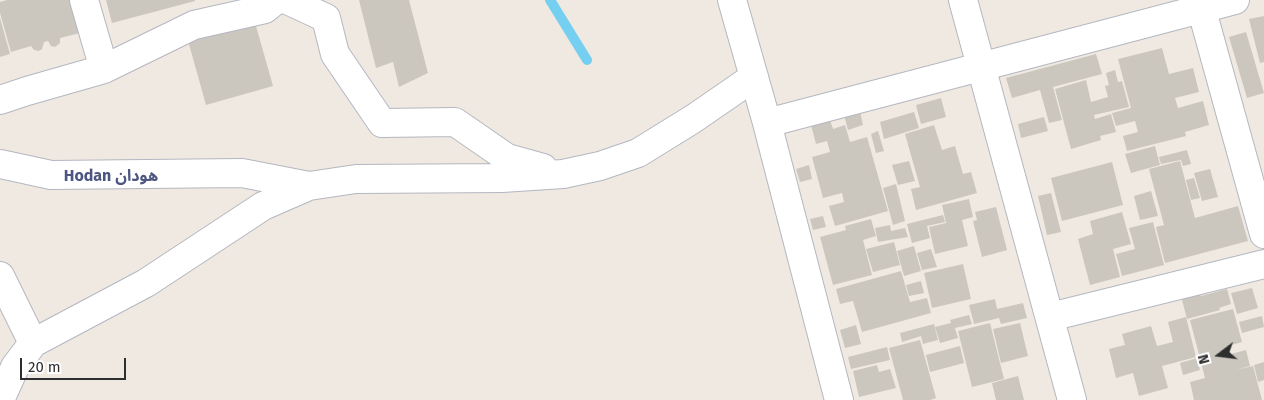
<!DOCTYPE html>
<html>
<head>
<meta charset="utf-8">
<style>
  body { margin:0 }
  #map { position:relative; width:1264px; height:400px; overflow:hidden; background:#efe9e1; font-family:"Fira Sans",sans-serif }
  canvas { display:block }
  .north { position:absolute; left:1194px; top:330px; width:50px; height:50px; -webkit-text-stroke:4px #fff; paint-order:stroke; rotate:255deg; font-size:14px; font-weight:700; line-height:20px; text-align:center; color:#2e2e2e }
  .north::after { content:''; display:block; margin:auto; width:18px; height:22px; background:#2e2e2e; clip-path:polygon(50% 0,100% 100%,50% 72%,0 100%) }
  .scale { position:absolute; left:20px; top:358px; width:106px; height:22px; box-sizing:border-box; border:2px solid #2e2e2e; border-top:0; padding-left:6px; font-size:15px; line-height:18px; white-space:nowrap; color:#2e2e2e; -webkit-text-stroke:4px #fff; paint-order:stroke }
</style>
</head>
<body>
<div id="map">
<canvas width="1264" height="400"></canvas>
<div class="north">N</div>
<div class="scale">20 m</div>
</div>
<script>
const ctx = document.querySelector('canvas').getContext('2d');
ctx.lineJoin = 'round';
const toPath = rows => new Path2D(rows.map(r => 'M' + r).join(''));
function stroke(path, color, width, dash) { ctx.strokeStyle = color; ctx.lineWidth = width; ctx.lineCap = dash ? 'butt' : 'round'; ctx.setLineDash(dash || []); ctx.stroke(path); }
function fillPath(path, color) { ctx.fillStyle = color; ctx.fill(path, 'evenodd'); }
function write(font, color, halo, rows, align = 'center') {
  ctx.font = font + ' "Fira Sans","Noto Sans Arabic",sans-serif'; ctx.lineWidth = 4.5; ctx.setLineDash([]); ctx.textBaseline = 'middle'; ctx.strokeStyle = halo; ctx.fillStyle = color; for (const [text, x, y, turn = 0] of rows) {
    ctx.save(); ctx.translate(x, y); ctx.rotate((+turn || 0) * Math.PI / 180); ctx.textAlign = isNaN(turn) ? turn : align; if (halo) ctx.strokeText(text, 0, 0); ctx.fillText(text, 0, 0); ctx.restore();
  }
}
stroke(toPath([
  [550,0,587,60]
]), '#75cff0', 10);
fillPath(toPath([
  [7,0,71,0,80,33,60,38,60,43,55,47,51,46,48,41,44,42,42,49,39,51,34,50,31,46,11,52,0,13,0,2],
  [106,0,195,0,195,1,112,23],
  [359,0,409,0,428,73,399,87,393,62,376,68],
  [1264,16,1264,62,1260,63,1249,19],
  [0,18,10,54,0,57],
  [254,19,273,86,206,105,187,37],
  [1246,32,1264,93,1247,98,1229,37],
  [1162,48,1169,74,1193,68,1199,92,1175,98,1178,108,1203,101,1209,125,1185,132,1186,136,1127,151,1123,136,1138,132,1135,121,1116,126,1112,113,1131,108,1118,59],
  [1096,54,1102,74,1053,87,1062,120,1049,123,1040,90,1012,98,1006,78],
  [1115,70,1118,82,1122,81,1129,107,1094,115,1095,119,1111,114,1116,132,1100,136,1101,140,1071,149,1055,89,1086,80,1091,102,1108,97,1105,86,1109,85,1106,73],
  [941,98,946,117,921,124,916,105],
  [860,111,863,125,848,130,844,115],
  [914,112,919,128,884,139,880,122],
  [1044,117,1048,131,1021,138,1018,124],
  [830,120,833,129,845,125,850,142,867,137,888,211,835,226,829,206,844,202,842,193,823,198,812,157,830,152,827,141,816,144,811,125],
  [934,125,942,150,955,146,963,174,971,172,977,193,916,210,911,189,920,187,905,134],
  [878,131,884,151,876,153,871,134],
  [1155,146,1160,165,1131,173,1125,154],
  [1187,150,1191,164,1183,166,1181,160,1161,164,1159,157],
  [909,161,915,181,898,185,892,165],
  [1180,161,1195,218,1238,206,1248,241,1165,263,1156,227,1164,225,1149,169],
  [1112,162,1123,205,1062,221,1051,178],
  [809,165,812,179,800,182,796,169],
  [1210,169,1218,197,1202,201,1194,173],
  [1194,178,1200,198,1191,200,1186,180],
  [896,184,905,221,893,225,883,188],
  [1151,191,1158,216,1140,220,1134,196],
  [1051,193,1061,232,1047,235,1038,196],
  [969,199,973,217,962,220,968,246,935,254,929,227,946,223,942,205],
  [996,207,1007,250,982,257,973,221,977,220,975,212],
  [1122,212,1131,244,1113,249,1120,277,1090,285,1078,239,1093,234,1090,221],
  [943,215,945,222,927,226,930,238,912,243,907,224],
  [823,216,826,227,813,230,810,219],
  [871,219,876,236,863,240,872,275,833,285,820,237,846,230,845,226],
  [1153,222,1164,265,1122,276,1116,254,1135,249,1129,228],
  [890,225,891,231,905,228,908,237,878,242,875,228],
  [894,242,900,265,873,272,866,249],
  [914,246,921,271,904,276,897,251],
  [931,249,937,267,922,270,917,253],
  [963,264,971,299,932,308,924,273],
  [901,271,910,302,927,298,931,313,862,332,853,301,840,304,836,289],
  [921,281,924,293,909,296,906,285],
  [1252,288,1258,308,1237,314,1231,293],
  [1227,289,1231,304,1219,308,1220,310,1187,319,1181,296,1199,291,1201,296],
  [995,299,997,309,1023,303,1027,318,1001,324,999,318,974,324,969,305],
  [1233,309,1242,342,1228,346,1231,354,1246,350,1250,366,1235,370,1253,366,1262,400,1194,400,1190,382,1205,378,1190,320],
  [969,315,972,324,955,328,958,338,940,343,935,327,951,323,950,320],
  [1262,316,1264,327,1242,333,1239,322],
  [1186,317,1196,357,1162,366,1168,388,1139,396,1133,373,1116,378,1109,349,1125,345,1122,334,1151,326,1157,346,1173,342,1168,322],
  [990,323,1004,379,972,387,958,331],
  [1020,323,1028,356,1001,363,993,329],
  [934,324,938,340,923,344,921,336,902,342,900,333],
  [856,325,861,344,845,348,840,330],
  [920,340,936,398,930,400,903,400,889,348],
  [960,346,964,363,930,372,926,355],
  [887,347,890,360,851,369,848,357],
  [1197,358,1200,370,1183,375,1180,363],
  [1264,362,1264,380,1258,382,1254,365],
  [877,365,879,372,890,369,896,388,859,397,853,371],
  [1018,376,1024,400,996,400,992,383]
]), '#cbc7bf');
const minor = toPath([
  [84,0,104,69],
  [287,0,326,18,335,54,382,123,455,122,507,158,543,168],
  [732,0,767,123,839,400],
  [963,0,1072,400],
  [1199,0,1264,234],
  [0,100,27,91,104,69,194,25,265,9,276,0],
  [767,123,1235,0],
  [0,164,51,175,242,173,309,186],
  [0,276,33,343],
  [1050,317,1264,264],
  [0,400,15,367,33,343,146,283,263,206,309,186,356,179,502,178,563,174,600,166,638,153,693,119,754,77]
]);
stroke(minor, '#b4b7c1', 30);
stroke(minor, '#fff', 28);
write('bold 16px', '#4d5680', '#fff', [
  ["Hodan هودان",111,177]
]);
</script>
</body>
</html>
